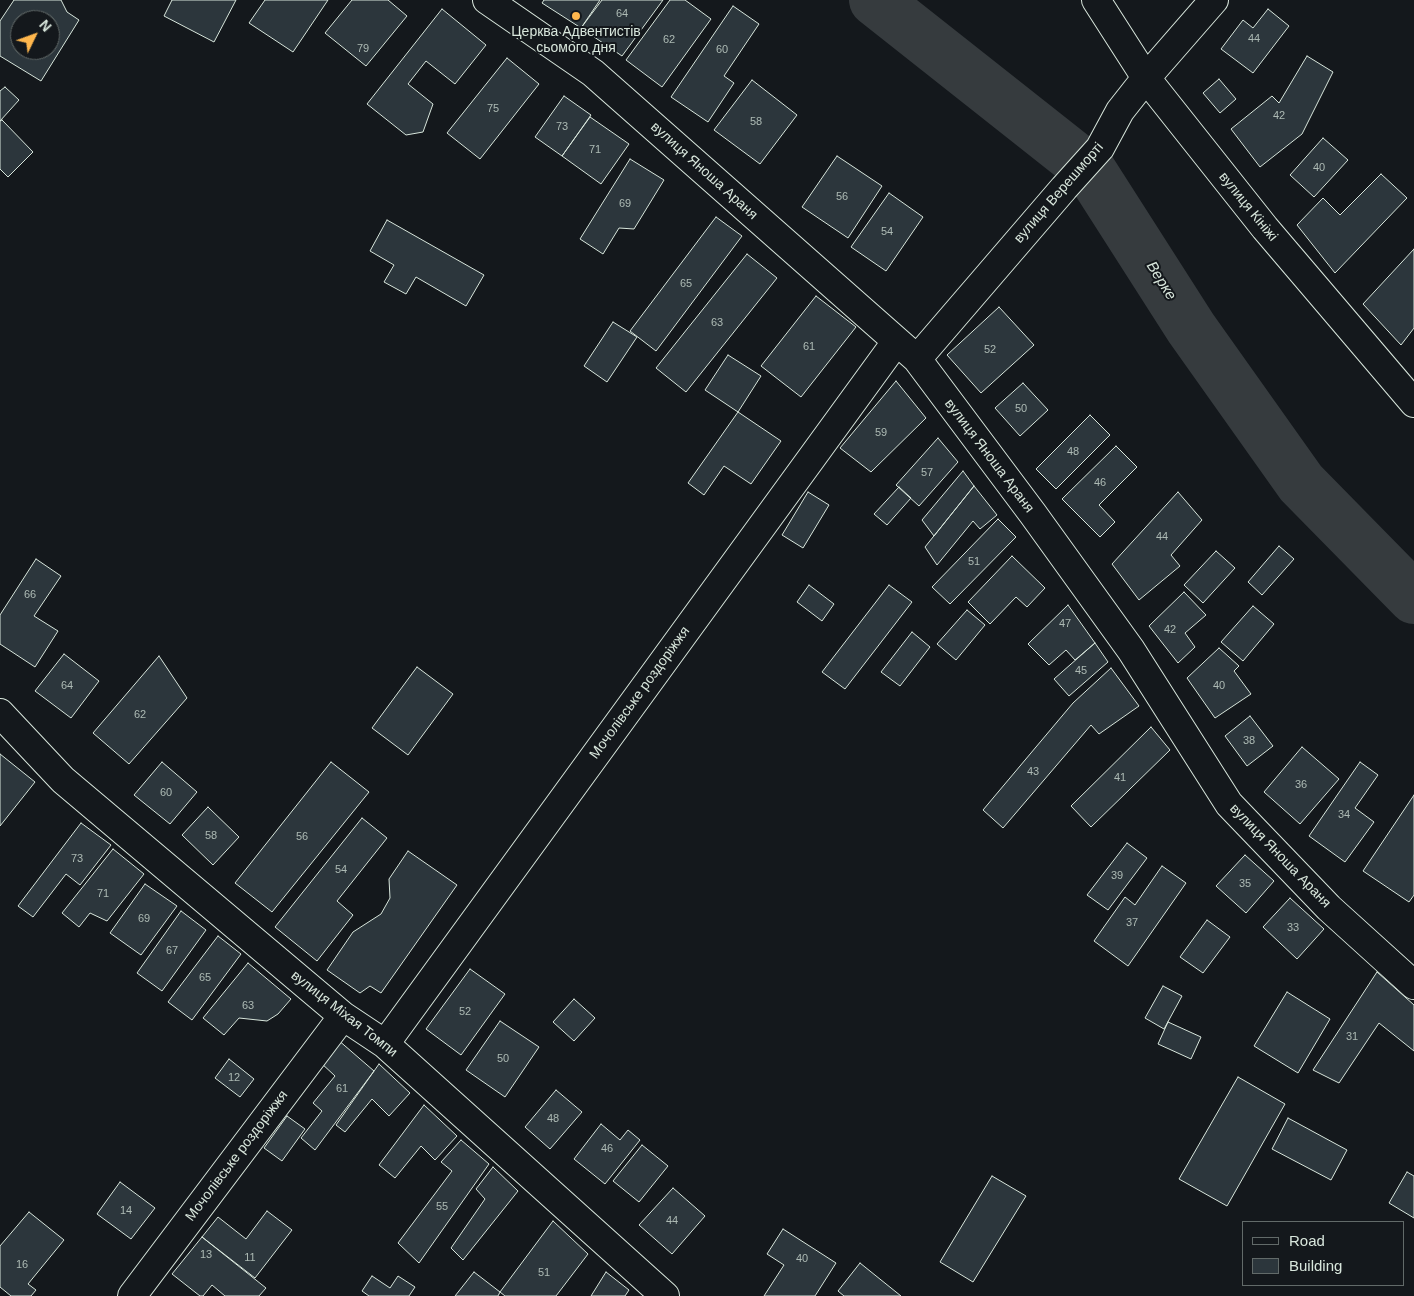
<!DOCTYPE html>
<html>
<head>
<meta charset="utf-8">
<style>
  body { margin:0 }
  #map { position:relative; width:1414px; height:1296px; overflow:hidden; background:#14181c; font-family:Arial,sans-serif }
  canvas { display:block }
  .legend { position:absolute; left:1242px; top:1221px; width:162px; height:65px; box-sizing:border-box; background:#14181c; border:1px solid #626a69; margin:0; padding:6px 9px; list-style:none; font-size:15px; color:#d8e6dc }
  .legend li { display:flex; align-items:center; gap:10px; height:25px }
  .legend b { width:25px; border:1px solid #626a69 }
  .north { position:absolute; left:10px; top:10px; width:50px; height:50px; box-sizing:border-box; background:#14181c; border:1px solid #626a69; border-radius:50%; rotate:48deg; font-size:14px; font-weight:700; line-height:20px; text-align:center; color:#d8e6dc }
  .north::after { content:''; display:block; margin:auto; width:18px; height:22px; background:#ffb74d; clip-path:polygon(50% 0,100% 100%,50% 72%,0 100%) }
</style>
</head>
<body>
<div id="map">
<canvas width="1414" height="1296"></canvas>
<ul class="legend">
<li><b style="height:6px;background:#14181c"></b>Road</li>
<li><b style="height:14px;background:#2c363c"></b>Building</li>
</ul>
<div class="north">N</div>
</div>
<script>
const ctx = document.querySelector('canvas').getContext('2d');
ctx.lineJoin = 'round';
const toPath = rows => new Path2D(rows.map(r => 'M' + r).join(''));
function stroke(path, color, width, dash) { ctx.strokeStyle = color; ctx.lineWidth = width; ctx.lineCap = dash ? 'butt' : 'round'; ctx.setLineDash(dash || []); ctx.stroke(path); }
function fillPath(path, color) { ctx.fillStyle = color; ctx.fill(path, 'evenodd'); }
function write(font, color, halo, rows, align = 'center') {
  ctx.font = font + ' Arial,sans-serif'; ctx.lineWidth = 4; ctx.setLineDash([]); ctx.textBaseline = 'middle'; ctx.strokeStyle = halo; ctx.fillStyle = color; for (const [text, x, y, turn = 0] of rows) {
    ctx.save(); ctx.translate(x, y); ctx.rotate((+turn || 0) * Math.PI / 180); ctx.textAlign = isNaN(turn) ? turn : align; if (halo) ctx.strokeText(text, 0, 0); ctx.fillText(text, 0, 0); ctx.restore();
  }
}
stroke(toPath([
  [875,0,1090,170,1191,328,1301,483,1414,598]
]), '#363b3e', 52);
const building = toPath([
  [14,0,61,0,67,12,79,20,41,81,0,56,0,21,14,0],
  [20,20,50,20,50,50,20,50,20,20],
  [172,0,236,0,214,42,164,16,172,0],
  [265,0,328,0,293,52,249,23,265,0],
  [352,0,388,0,407,16,366,66,325,33,352,0],
  [544,0,600,0,581,28,542,3,544,0],
  [602,0,663,0,622,56,581,28,602,0],
  [670,0,685,0,711,19,662,87,626,60,670,0],
  [733,6,759,24,724,76,734,83,708,122,671,97,733,6],
  [442,9,486,45,455,84,426,61,408,84,433,104,423,132,406,135,367,104,442,9],
  [1268,9,1289,26,1253,73,1221,49,1243,20,1253,28,1268,9],
  [1307,56,1333,72,1302,134,1260,167,1231,129,1272,96,1279,103,1307,56],
  [507,58,539,84,480,159,447,133,507,58],
  [1219,79,1236,99,1220,113,1203,93,1219,79],
  [752,80,797,115,760,164,714,130,752,80],
  [5,87,19,100,0,121,0,91,5,87],
  [564,96,591,115,562,156,535,137,564,96],
  [590,117,629,144,601,184,562,156,590,117],
  [2,120,33,152,8,177,0,169,0,121,2,120],
  [1323,138,1348,160,1314,197,1290,175,1323,138],
  [837,156,882,186,848,238,802,207,837,156],
  [630,159,664,180,634,229,619,228,603,254,580,239,630,159],
  [1381,174,1407,198,1335,273,1297,225,1323,198,1340,215,1381,174],
  [889,193,923,217,886,271,851,247,889,193],
  [716,217,742,236,656,351,630,331,716,217],
  [387,220,484,275,466,306,416,277,406,294,384,282,394,265,370,251,387,220],
  [1414,249,1414,328,1401,345,1363,304,1414,249],
  [747,254,777,278,686,392,656,368,747,254],
  [816,296,856,327,801,397,761,366,816,296],
  [999,307,1034,345,981,393,947,355,999,307],
  [613,322,637,337,607,382,584,366,613,322],
  [728,355,761,376,738,412,705,390,728,355],
  [896,381,926,418,871,472,840,448,896,381],
  [1023,383,1048,410,1020,436,995,408,1023,383],
  [738,412,781,441,751,484,724,466,704,495,688,483,738,412],
  [1090,415,1110,435,1056,489,1036,469,1090,415],
  [938,438,958,462,919,506,896,485,938,438],
  [1116,446,1137,467,1099,505,1115,522,1100,537,1062,499,1116,446],
  [963,471,974,486,934,536,922,520,963,471],
  [974,486,997,515,980,529,973,521,937,565,925,547,974,486],
  [899,487,911,498,887,525,874,514,899,487],
  [808,492,829,505,803,548,782,535,808,492],
  [1178,492,1202,520,1171,555,1180,566,1139,600,1112,564,1178,492],
  [998,519,1016,537,950,604,932,587,998,519],
  [1279,546,1294,559,1262,595,1248,582,1279,546],
  [1216,551,1235,568,1203,603,1184,585,1216,551],
  [1012,556,1045,588,1027,607,1016,597,990,624,968,602,1012,556],
  [36,559,61,576,34,616,58,631,35,667,0,644,0,615,36,559],
  [809,585,834,604,822,621,797,602,809,585],
  [889,585,912,602,845,689,822,672,889,585],
  [1184,592,1206,615,1185,633,1195,647,1178,663,1149,626,1184,592],
  [1068,605,1095,643,1075,660,1066,650,1049,665,1028,644,1068,605],
  [1253,606,1274,624,1243,661,1221,642,1253,606],
  [967,610,985,625,956,660,937,644,967,610],
  [912,632,930,647,900,686,881,672,912,632],
  [1095,643,1108,662,1069,696,1054,679,1095,643],
  [1219,648,1239,666,1234,671,1251,694,1215,718,1187,678,1219,648],
  [64,654,99,681,71,718,35,691,64,654],
  [159,656,187,698,129,764,93,733,159,656],
  [417,667,453,694,408,755,372,728,417,667],
  [1111,668,1139,706,1099,734,1091,725,1003,828,983,810,1073,703,1111,668],
  [1250,716,1273,746,1247,766,1225,736,1250,716],
  [1151,727,1170,750,1091,827,1071,806,1151,727],
  [1302,747,1339,779,1300,824,1264,792,1302,747],
  [0,754,35,782,0,826,0,754],
  [162,762,197,792,170,824,134,795,162,762],
  [331,762,369,792,272,912,235,883,331,762],
  [1360,762,1378,775,1355,808,1374,822,1345,862,1309,836,1360,762],
  [1414,795,1414,895,1409,902,1363,871,1414,795],
  [208,807,239,837,213,865,182,835,208,807],
  [362,818,387,838,337,901,353,915,317,961,275,927,362,818],
  [81,823,111,845,80,885,66,874,33,917,18,906,81,823],
  [1127,843,1147,858,1108,910,1087,895,1127,843],
  [113,849,144,874,107,921,90,913,79,927,62,913,113,849],
  [408,851,457,885,381,993,370,986,360,993,327,970,353,932,381,914,390,898,389,879,408,851],
  [1245,855,1274,881,1246,913,1216,886,1245,855],
  [1162,866,1186,883,1128,966,1094,941,1125,897,1135,905,1162,866],
  [145,884,177,906,141,955,110,933,145,884],
  [1290,898,1324,929,1297,959,1263,927,1290,898],
  [181,911,206,930,162,991,137,973,181,911],
  [1207,920,1230,937,1203,973,1180,957,1207,920],
  [218,936,241,954,192,1020,168,1002,218,936],
  [248,963,291,999,278,1014,267,1021,239,1018,224,1035,203,1018,248,963],
  [470,969,505,994,461,1055,426,1029,470,969],
  [1377,972,1414,1005,1414,1051,1379,1023,1339,1083,1313,1070,1377,972],
  [1163,986,1182,996,1164,1029,1145,1018,1163,986],
  [1287,992,1330,1019,1298,1073,1254,1046,1287,992],
  [574,999,595,1018,574,1041,553,1022,574,999],
  [500,1021,539,1047,505,1097,466,1070,500,1021],
  [1168,1022,1201,1037,1191,1059,1158,1044,1168,1022],
  [337,1039,374,1071,315,1150,301,1138,322,1111,313,1103,335,1076,320,1062,337,1039],
  [229,1059,254,1079,240,1097,215,1078,229,1059],
  [379,1064,410,1093,389,1116,372,1099,345,1132,336,1125,379,1064],
  [1238,1077,1285,1104,1227,1206,1179,1179,1238,1077],
  [556,1090,582,1112,550,1149,525,1127,556,1090],
  [424,1105,457,1136,435,1160,421,1146,395,1178,379,1165,424,1105],
  [287,1116,305,1129,282,1161,264,1148,287,1116],
  [1288,1118,1347,1150,1331,1180,1272,1149,1288,1118],
  [601,1124,620,1140,628,1130,640,1140,605,1184,574,1159,601,1124],
  [461,1140,489,1164,419,1263,398,1243,452,1171,441,1162,461,1140],
  [642,1145,668,1166,639,1202,613,1181,642,1145],
  [493,1167,518,1191,463,1260,451,1248,485,1199,476,1189,493,1167],
  [1407,1172,1414,1176,1414,1218,1389,1203,1407,1172],
  [992,1176,1026,1196,973,1282,940,1262,992,1176],
  [120,1182,155,1208,131,1239,97,1214,120,1182],
  [673,1188,705,1216,672,1254,639,1225,673,1188],
  [267,1211,292,1230,255,1278,202,1237,218,1217,246,1239,267,1211],
  [29,1212,64,1240,28,1284,36,1290,31,1296,11,1296,0,1287,0,1246,29,1212],
  [553,1221,588,1254,556,1296,505,1296,500,1292,553,1221],
  [783,1229,836,1263,815,1296,764,1296,784,1265,767,1254,783,1229],
  [202,1237,266,1288,259,1296,225,1296,212,1285,203,1296,200,1296,172,1274,202,1237],
  [860,1263,901,1296,844,1296,838,1291,860,1263],
  [474,1272,500,1292,498,1296,455,1296,474,1272],
  [606,1272,629,1290,625,1296,591,1296,606,1272],
  [372,1276,390,1288,398,1276,415,1287,409,1296,369,1296,362,1291,372,1276]
]);
fillPath(building, '#2c363c');
stroke(building, '#d8e6dc', 1);
const minor = toPath([
  [487,0,593,73,917,359,1033,514,1131,650,1229,804,1329,908,1414,985],
  [1096,0,1146,78,1265,228,1414,403],
  [917,359,1064,188,1100,148,1120,111,1146,78,1214,0],
  [0,713,63,780,343,1016,385,1044,665,1296],
  [385,1044,896,342],
  [132,1296,343,1016]
]);
stroke(minor, '#d8e6dc', 30);
stroke(minor, '#14181c', 28);
for (const [x, y, r, color] of [
  [576,16,5,"#ffb74d"]
]) { const dot = new Path2D(); dot.arc(x, y, r, 0, 2 * Math.PI); ctx.fillStyle = color; ctx.fill(dot); stroke(dot, '#14181c', 2); }
write('11px', '#adbab4', null, [
  ["64",622,14],
  ["44",1254,39],
  ["62",669,40],
  ["79",363,49],
  ["60",722,50],
  ["75",493,109],
  ["42",1279,116],
  ["58",756,122],
  ["73",562,127],
  ["71",595,150],
  ["40",1319,168],
  ["56",842,197],
  ["69",625,204],
  ["54",887,232],
  ["65",686,284],
  ["63",717,323],
  ["61",809,347],
  ["52",990,350],
  ["50",1021,409],
  ["59",881,433],
  ["48",1073,452],
  ["57",927,473],
  ["46",1100,483],
  ["44",1162,537],
  ["51",974,562],
  ["66",30,595],
  ["47",1065,624],
  ["42",1170,630],
  ["45",1081,671],
  ["64",67,686],
  ["40",1219,686],
  ["62",140,715],
  ["38",1249,741],
  ["43",1033,772],
  ["41",1120,778],
  ["36",1301,785],
  ["60",166,793],
  ["34",1344,815],
  ["58",211,836],
  ["56",302,837],
  ["73",77,859],
  ["54",341,870],
  ["39",1117,876],
  ["35",1245,884],
  ["71",103,894],
  ["69",144,919],
  ["37",1132,923],
  ["33",1293,928],
  ["67",172,951],
  ["65",205,978],
  ["63",248,1006],
  ["52",465,1012],
  ["31",1352,1037],
  ["50",503,1059],
  ["12",234,1078],
  ["61",342,1089],
  ["48",553,1119],
  ["46",607,1149],
  ["55",442,1207],
  ["14",126,1211],
  ["44",672,1221],
  ["13",206,1255],
  ["11",250,1258],
  ["40",802,1259],
  ["16",22,1265],
  ["51",544,1273]
]);
write('14px', '#d8e6dc', '#14181c', [
  ["Церква Адвентистів",576,32],
  ["сьомого дня",576,48]
]);
write('14px', '#d8e6dc', '#14181c', [
  ["вулиця Яноша Араня",704,171,42],
  ["вулиця Верешморті",1059,193,-49],
  ["вулиця Кініжі",1248,207,51],
  ["вулиця Яноша Араня",989,456,53],
  ["Мочолівське роздоріжжя",640,693,-54],
  ["вулиця Яноша Араня",1280,856,46],
  ["вулиця Міхая Томпи",344,1014,38],
  ["Мочолівське роздоріжжя",237,1156,-53]
]);
write('italic 15px', '#d8e6dc', '#14181c', [
  ["Верке",1161,281,58]
]);
</script>
</body>
</html>
